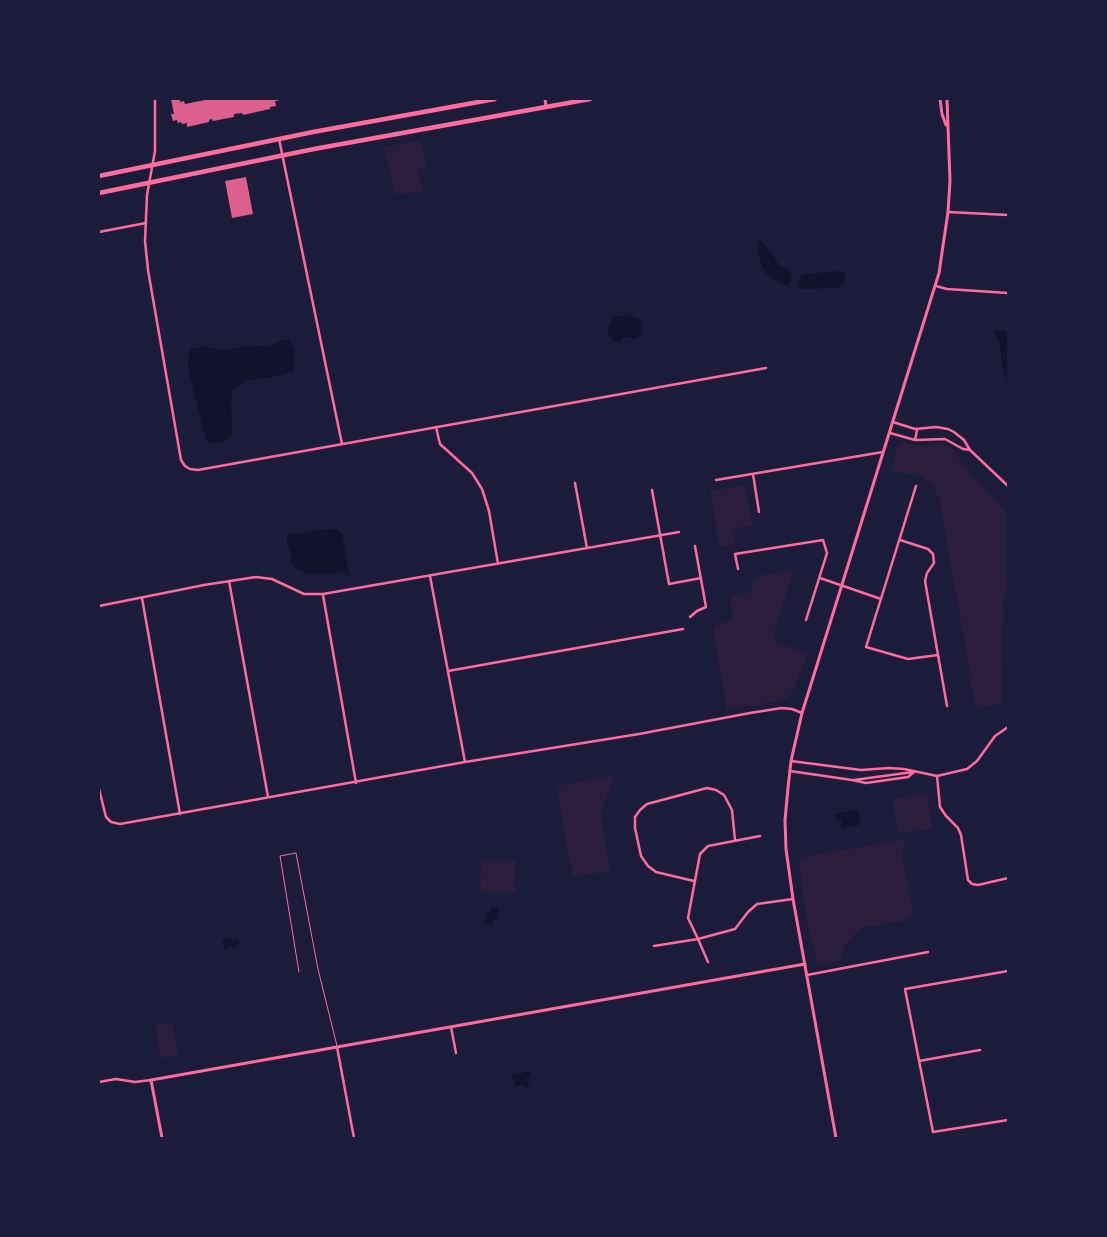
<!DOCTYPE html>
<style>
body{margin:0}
#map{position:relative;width:1107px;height:1237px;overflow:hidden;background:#1b1b3a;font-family:"Alegreya Sans",sans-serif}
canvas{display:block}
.frame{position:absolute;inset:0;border:100px solid #1b1b3a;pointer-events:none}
</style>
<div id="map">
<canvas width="1107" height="1237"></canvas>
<div class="frame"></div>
</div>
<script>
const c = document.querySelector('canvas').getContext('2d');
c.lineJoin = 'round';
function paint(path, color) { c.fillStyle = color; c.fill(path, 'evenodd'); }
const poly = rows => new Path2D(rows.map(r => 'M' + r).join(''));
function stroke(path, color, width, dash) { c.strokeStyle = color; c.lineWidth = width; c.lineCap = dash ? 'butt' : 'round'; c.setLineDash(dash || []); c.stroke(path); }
paint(poly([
 [421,140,426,166,417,169,423,191,395,195,384,147],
 [902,442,922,446,939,444,946,445,953,449,970,474,1008,514,1008,587,1005,591,1003,606,1001,704,976,709,939,498,931,483,923,477,890,470,899,443],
 [745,485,752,525,733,529,736,544,720,547,710,491],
 [793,571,774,633,774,639,779,644,808,653,794,689,789,697,783,700,727,710,714,634,714,627,728,621,733,616,730,599,734,596,747,593,751,590,755,579,760,575],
 [614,775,601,816,610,871,573,877,556,786],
 [927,793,933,828,899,834,892,799],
 [904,839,903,861,910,892,912,909,910,917,903,921,861,928,847,942,840,961,817,965,804,904,799,858],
 [481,860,516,861,515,893,480,892],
 [172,1022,178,1055,161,1058,155,1025]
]), '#2a1e3b');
paint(poly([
 [760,240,763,242,771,252,779,265,790,271,792,279,788,285,779,283,766,274,758,255,758,243],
 [840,271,845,272,845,277,843,284,837,288,802,289,799,288,797,284,801,276,805,274],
 [628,315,640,319,643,325,641,335,635,339,625,336,620,342,614,342,608,334,608,330,612,319,617,316],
 [994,329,1008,332,1008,386,1001,360,1000,342,996,337],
 [284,340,289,340,294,349,294,371,278,376,247,381,233,389,231,399,232,435,229,438,220,442,210,443,206,440,189,372,188,360,190,350,194,348,204,347,224,350,251,346,270,346],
 [326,529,336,529,342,534,349,575,346,575,342,572,313,574,298,570,291,564,291,554,287,543,287,536,291,533,302,534],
 [857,810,861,825,849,826,843,829,841,826,842,821,837,821,835,814],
 [492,907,499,909,497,920,493,919,492,925,484,923,487,912,490,913],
 [228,938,233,940,237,938,240,943,233,949,231,946,226,950,222,944,224,940],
 [524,1072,530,1072,531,1077,522,1079,531,1080,528,1083,529,1087,527,1089,522,1085,516,1086,515,1080,512,1080,511,1075]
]), '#12122b');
paint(poly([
 [171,99,180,99,180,102,184,101,185,104,210,99,277,99,278,101,275,101,276,106,270,107,270,109,243,115,242,113,234,114,234,117,213,121,212,119,209,120,209,122,187,127,187,123,182,124,181,122,178,123,177,120,173,121,171,114,174,114],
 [246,177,253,214,232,218,225,181]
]), '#dd5f8e');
stroke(poly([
 [299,972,280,856,296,853,318,969,337,1046]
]), '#ff6b9d', 1);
stroke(poly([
 [155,99,155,151,147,195,145,241,148,270,181,460,185,466,190,469,198,470,766,368],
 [279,139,342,444],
 [948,212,1008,215],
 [99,232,146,223],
 [936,286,947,289,1008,293],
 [893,422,915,429,936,427,948,429,954,432,964,440,970,450,1008,486],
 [436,427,440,444,472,473,482,489,489,511,498,564],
 [890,433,915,440,945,439,963,449,970,450],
 [915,440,917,430],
 [753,474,759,512],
 [716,480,883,452],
 [575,483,587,548],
 [916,486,866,647,908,659,938,655],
 [652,490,669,584,701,578],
 [900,540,928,549,933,554,934,563,927,573,925,581,947,706],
 [738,569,735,554,823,540,827,553,806,620],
 [430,576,465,762],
 [820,578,881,599],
 [229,581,268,797],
 [323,595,356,783],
 [142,598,180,814],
 [99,606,204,585,256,577,272,579,304,594,323,594,679,532],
 [690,617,697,611,706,607,695,546],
 [448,671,683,629],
 [791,761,861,770,889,768,904,769,937,776,967,769,977,761,995,736,1008,727],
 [790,771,852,780,866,783,908,777,914,772],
 [937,776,940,807,946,816,958,828,961,835,968,880,972,884,978,885,1008,878],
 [854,780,913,772],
 [99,789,106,817,111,822,120,824,465,762,639,734,750,713,782,708,792,709,802,713],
 [760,836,708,846,700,854,688,918,698,939,735,929,748,912,757,904,793,899],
 [694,881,656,872,648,866,641,856,635,828,635,817,640,810,647,804,707,788,716,790,724,795,732,810,735,840],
 [654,946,698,939,708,962],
 [1008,971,905,989,933,1132,1008,1120],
 [807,975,928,952],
 [451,1027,456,1053],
 [337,1047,354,1138],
 [919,1061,980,1050],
 [99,1082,116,1079,135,1082,151,1080]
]), '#ff6b9d', 2.5);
stroke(poly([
 [545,99,546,107],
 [940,99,942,114,946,125],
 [162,1138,151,1080,805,964],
 [836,1138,793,899,786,849,785,820,788,788,791,761,802,713,939,273,948,212,950,181,947,99]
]), '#ff6b9d', 3);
stroke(poly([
 [99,176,313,132,495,99],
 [99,193,314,149,590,99]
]), '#ff6b9d', 4.5);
</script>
